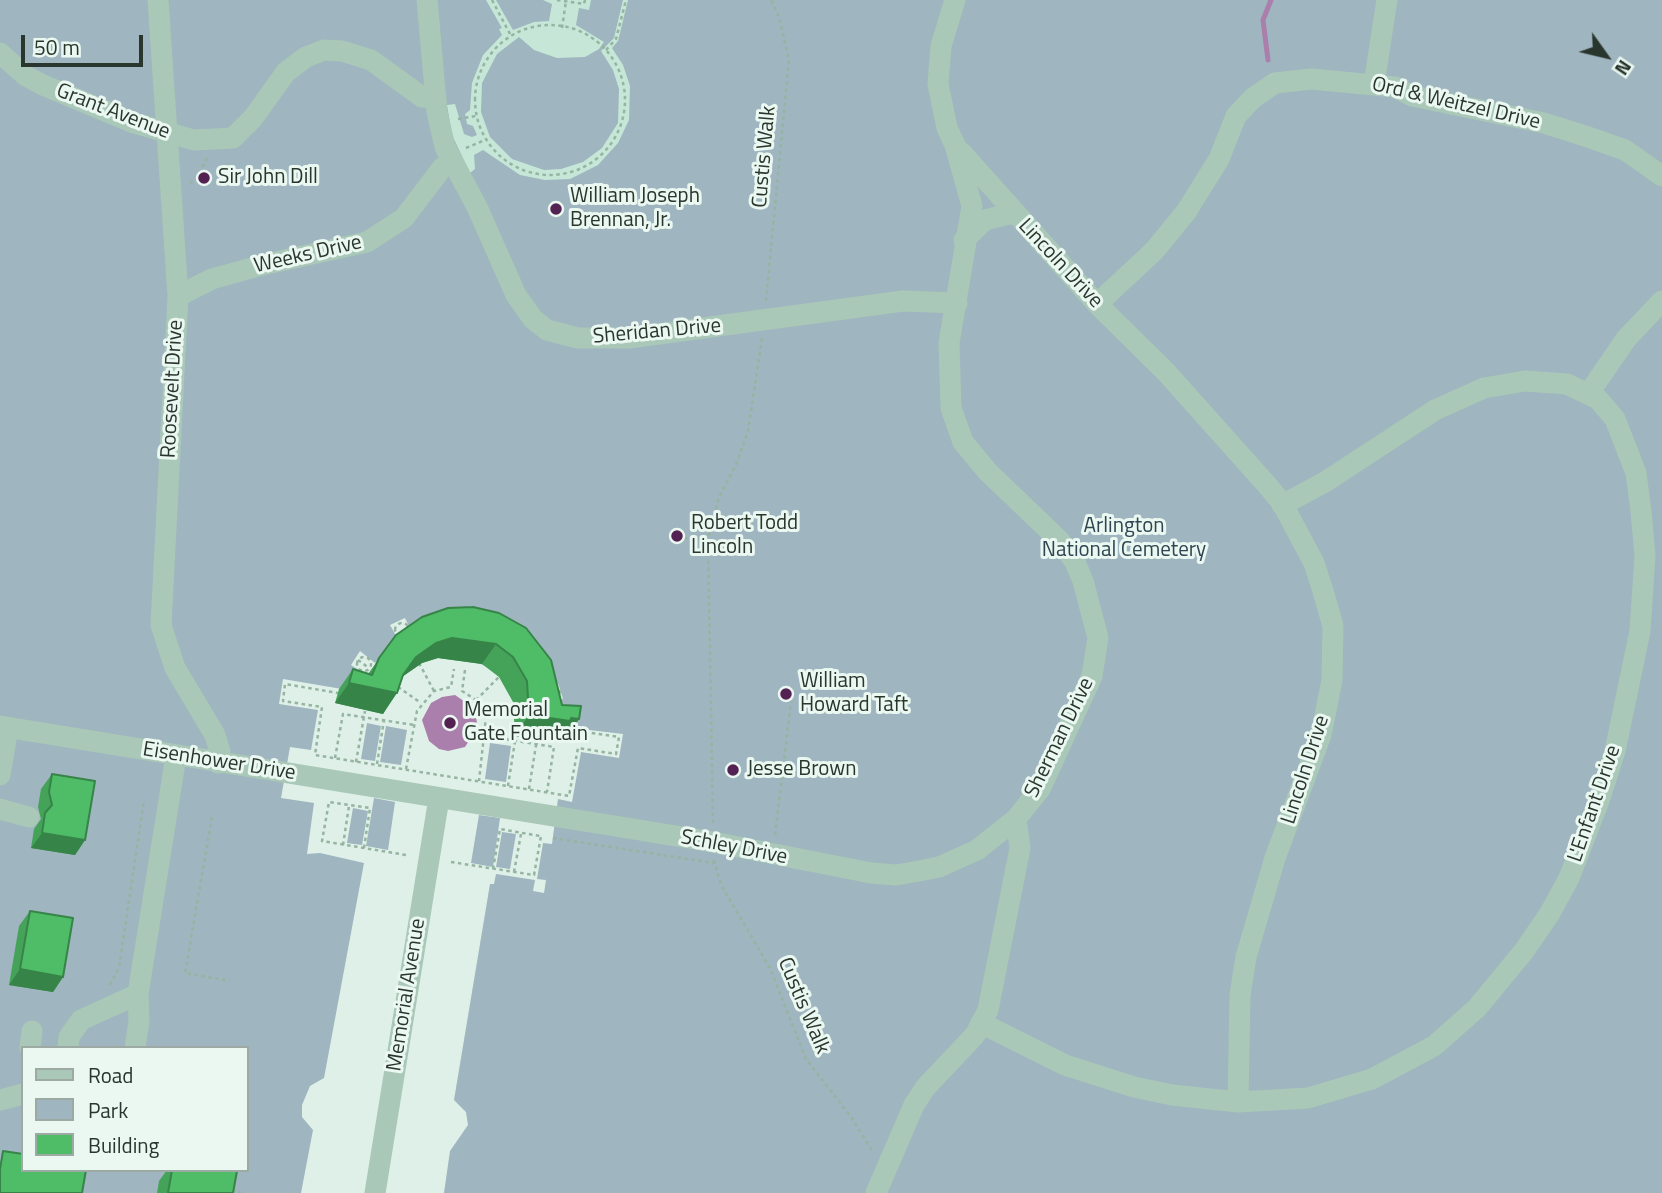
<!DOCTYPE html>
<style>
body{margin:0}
#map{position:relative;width:1662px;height:1193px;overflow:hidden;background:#def0e7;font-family:"Titillium Web",sans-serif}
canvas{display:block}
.legend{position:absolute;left:21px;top:1046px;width:228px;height:126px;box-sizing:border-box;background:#eaf8f1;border:2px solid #9daaa3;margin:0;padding:9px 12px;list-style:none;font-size:21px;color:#29362d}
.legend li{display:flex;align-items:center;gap:14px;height:35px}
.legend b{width:35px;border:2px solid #9daaa3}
.north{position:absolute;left:1571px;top:21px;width:70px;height:70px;-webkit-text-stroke:5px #eaf8f1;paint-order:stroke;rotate:124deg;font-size:19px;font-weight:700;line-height:28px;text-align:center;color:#29362d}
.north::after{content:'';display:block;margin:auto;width:24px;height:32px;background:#29362d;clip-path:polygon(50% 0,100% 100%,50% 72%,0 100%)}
.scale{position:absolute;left:21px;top:35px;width:122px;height:32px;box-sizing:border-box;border:4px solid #29362d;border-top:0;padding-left:9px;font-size:21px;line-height:24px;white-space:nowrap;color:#29362d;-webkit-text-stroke:5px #eaf8f1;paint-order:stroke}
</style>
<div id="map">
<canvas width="1662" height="1193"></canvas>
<ul class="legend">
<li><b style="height:9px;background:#aac8b7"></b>Road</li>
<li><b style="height:19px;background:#9fb5bf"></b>Park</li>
<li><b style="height:19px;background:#4fbd67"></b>Building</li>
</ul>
<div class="north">N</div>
<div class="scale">50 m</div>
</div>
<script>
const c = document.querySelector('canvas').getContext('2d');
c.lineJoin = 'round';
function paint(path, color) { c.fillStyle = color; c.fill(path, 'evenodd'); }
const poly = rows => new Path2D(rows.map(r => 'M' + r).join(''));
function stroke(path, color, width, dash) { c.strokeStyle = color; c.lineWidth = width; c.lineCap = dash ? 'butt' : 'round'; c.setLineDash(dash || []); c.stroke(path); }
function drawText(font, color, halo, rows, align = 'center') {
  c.font = font + ' "Titillium Web",sans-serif'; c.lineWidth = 6; c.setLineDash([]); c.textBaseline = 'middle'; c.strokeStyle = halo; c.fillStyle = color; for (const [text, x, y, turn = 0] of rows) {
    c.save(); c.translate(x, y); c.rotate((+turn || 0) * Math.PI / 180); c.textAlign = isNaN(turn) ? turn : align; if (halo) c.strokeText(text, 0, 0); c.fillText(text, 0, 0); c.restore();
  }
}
paint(poly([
 [0,0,1662,0,1662,1193,444,1193,450,1151,468,1125,466,1112,454,1100,490,884,494,884,496,874,535,880,533,891,544,893,546,880,537,879,543,843,552,844,558,799,572,802,581,752,619,758,623,734,547,725,545,704,563,699,558,683,541,690,413,635,405,618,390,625,399,641,375,663,360,651,351,665,367,675,342,689,283,679,279,704,318,710,311,750,290,747,281,798,314,803,307,854,320,853,364,863,324,1078,310,1086,302,1105,302,1117,313,1130,301,1193,0,1193],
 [23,1048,247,1048,247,1170,23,1170],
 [367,723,381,726,375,761,361,759],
 [386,726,407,730,401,765,380,762],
 [490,743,511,746,506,782,485,779],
 [374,798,395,802,388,850,366,846],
 [353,808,368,811,362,845,347,843],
 [479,815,500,818,493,867,471,863],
 [502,832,516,834,510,869,496,867]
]), '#9fb5bf');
paint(poly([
 [486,0,496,0,513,30,534,22,549,21,552,4,543,0,591,0,589,10,579,8,576,25,604,42,599,49,585,57,557,58,534,50,519,37,497,54,482,83,481,112,490,137,512,159,544,170,561,169,583,162,602,148,618,123,619,89,613,70,601,51,614,38,623,0,628,0,618,41,612,48,623,65,630,86,629,120,618,143,598,165,570,179,545,180,520,175,483,150,474,155,475,169,470,173,452,135,447,105,455,104,464,134,472,137,477,135,473,126,467,124,465,114,470,110,472,83,483,55,502,35,499,29,502,28]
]), '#c6e7d7');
paint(poly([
 [460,667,455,695,474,708,478,727,465,747,448,751,439,749,429,741,422,720,431,703,442,697,455,695]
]), '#ab7fab');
stroke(poly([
 [1268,60,1263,20,1271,0]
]), '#ab7fab', 5);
stroke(poly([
 [492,0,510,34],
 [557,0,584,4,585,0],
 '475 100a75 75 0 1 1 150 0a75 75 0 1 1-150 0Z',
 [562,28,566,1],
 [606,50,616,39,626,0],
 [458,119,476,116],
 [466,148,485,140],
 [190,183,197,179,207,158],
 [766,301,789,60,779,17,771,0],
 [684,538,708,539],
 '395 630a7 7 0 1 1 14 0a7 7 0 1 1-14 0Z',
 [450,644,463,644,483,652,511,674,525,700,527,730,551,734,566,729,619,737,616,754,578,748,569,796,315,755,322,707,283,701,285,684,338,693,375,705,385,682,398,666,418,653,450,644],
 '357 664a7 7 0 1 1 14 0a7 7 0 1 1-14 0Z',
 [358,660,369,668],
 [419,663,434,691],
 [465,670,462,691,476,700,486,717,479,781],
 '544 694a8 8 0 1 1 16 0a8 8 0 1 1-16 0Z',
 [398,687,421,703],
 [476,700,500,676],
 [484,713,514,705],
 [486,736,554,747,547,792],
 [335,758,343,714,414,725],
 [356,762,365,711],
 [377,764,384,720],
 [406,769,417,711,434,691,451,687,454,669],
 [508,786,515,741],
 [529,789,537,739],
 [212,817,185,973,230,981],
 [713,823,708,539,719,497,736,465,748,431,762,339],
 [775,835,791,702],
 [553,838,714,863],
 [343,845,349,806],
 [364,848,370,808,329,802,322,841,406,855],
 [714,860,721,885,770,968,806,1059,851,1117,873,1152],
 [451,862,534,875,541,836],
 [493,869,500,829,540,836],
 [514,872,521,834],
 [110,985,119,968,144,800],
 [232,1190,241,1193]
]), '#95b4a1', 2.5, [3.5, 3.5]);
stroke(poly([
 [158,0,178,296,161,625,175,668,215,735,220,752,218,763],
 [427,0,437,112,445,147,477,207,516,295,533,319,547,330,578,338,629,338,903,301,957,303],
 [0,53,26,76,43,85,134,123,194,140,233,138,253,118,286,72,306,57,324,50,342,51,371,60,422,97,436,98],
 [1374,84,1387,0],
 [961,152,1097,304,1166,372,1267,485,1282,503,1314,563,1323,591,1333,626,1332,680,1321,735,1275,858,1246,957,1240,995,1238,1102],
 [964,240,985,220,1013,213],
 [178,296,212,279,262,265,367,242,404,218,442,168,452,161],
 [1097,304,1154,251,1186,212,1219,159,1236,116,1253,98,1275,83,1311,79,1395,87,1412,96,1544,123,1588,137,1625,150,1662,176],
 [1589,393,1626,339,1662,301],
 [0,726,713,842,871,873,896,875,919,871,939,867,977,850,1016,819,1040,789,1092,676,1098,638,1083,581,1075,562,1059,540,988,472,963,442,951,408,949,343,972,206,955,145,947,128,938,84,941,46,955,0],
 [0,775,8,728],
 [0,809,29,817],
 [981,1023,1065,1065,1134,1087,1172,1095,1238,1102,1308,1098,1372,1079,1434,1046,1477,1008,1524,951,1550,913,1569,878,1599,801,1615,751,1640,631,1645,556,1641,511,1636,473,1615,419,1598,399,1567,384,1525,381,1484,388,1435,410,1325,482,1282,505],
 [30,1048,32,1031],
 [68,1048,69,1037,81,1020,138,994],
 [135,1048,139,1021,138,994,176,756],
 [0,1100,23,1094],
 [375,1193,439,798],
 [876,1193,914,1105,925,1088,975,1035,988,1010,1020,848,1016,819]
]), '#aac8b7', 21);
paint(poly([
 [473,607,562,705,579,719,565,740,559,739,556,742,515,736,513,702,499,677,482,664,438,658,422,663,403,676,383,714,335,703,339,689,353,669,368,674,396,635],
 [52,774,85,840,75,855,31,848,34,829,41,819,38,807,41,789],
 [30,911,63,977,53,992,9,985,19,926],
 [167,1170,231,1170,233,1193,157,1193,159,1181]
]), '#44a359');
paint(poly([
 [452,638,496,644,482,664,438,658,422,663,402,677,416,657,436,643],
 [349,683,397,693,383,714,335,703],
 [529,715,571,718,579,719,565,740,559,739,556,742,515,736],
 [42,833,85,840,75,855,31,848],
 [20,969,63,977,53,992,9,985]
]), '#378448');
const building = poly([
 [473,607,499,613,526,628,551,660,562,705,581,706,579,719,571,718,570,721,529,715,527,681,513,657,496,644,452,638,436,643,416,657,403,675,397,693,349,683,353,669,372,675,379,658,396,635,422,617,448,608,473,607],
 [52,774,95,781,85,840,42,833,45,813,52,805,49,792,52,774],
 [30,911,73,918,63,977,20,969,30,911],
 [3,1151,23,1154,23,1170,86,1170,82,1193,0,1193,0,1169,3,1151],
 [172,1170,231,1170,237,1171,233,1193,168,1193,172,1170]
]);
paint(building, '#4fbd67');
stroke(building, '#378448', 2);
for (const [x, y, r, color] of [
 [204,178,7,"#542252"],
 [556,209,7,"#542252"],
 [677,536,7,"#542252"],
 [786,694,7,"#542252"],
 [450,723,7,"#542252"],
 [733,770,7,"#542252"]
]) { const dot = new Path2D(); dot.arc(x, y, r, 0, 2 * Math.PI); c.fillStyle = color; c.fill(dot); stroke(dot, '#eaf8f1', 2.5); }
drawText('21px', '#29362d', '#eaf8f1', [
 ["Ord & Weitzel Drive",1456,104,13],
 ["Grant Avenue",113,112,21],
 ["Custis Walk",765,157,-85],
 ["Weeks Drive",308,255,-13],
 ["Lincoln Drive",1060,264,47],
 ["Sheridan Drive",657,332,-5],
 ["Roosevelt Drive",173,389,-87],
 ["Sherman Drive",1060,738,-64],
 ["Eisenhower Drive",219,762,9],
 ["Lincoln Drive",1306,770,-72],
 ["L'Enfant Drive",1595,804,-71],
 ["Schley Drive",734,848,11],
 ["Memorial Avenue",407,995,-81],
 ["Custis Walk",803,1006,67]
]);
drawText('21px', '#29362d', '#eaf8f1', [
 ["Sir John Dill",218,178],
 ["William Joseph",570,197],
 ["Brennan, Jr.",570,221],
 ["Robert Todd",691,524],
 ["Lincoln",691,548],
 ["William",800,682],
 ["Howard Taft",800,706],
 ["Memorial",464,711],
 ["Gate Fountain",464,735],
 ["Jesse Brown",747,770]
], 'left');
drawText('21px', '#2f4652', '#eaf8f1', [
 ["Arlington",1124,527],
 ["National Cemetery",1124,551]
]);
</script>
